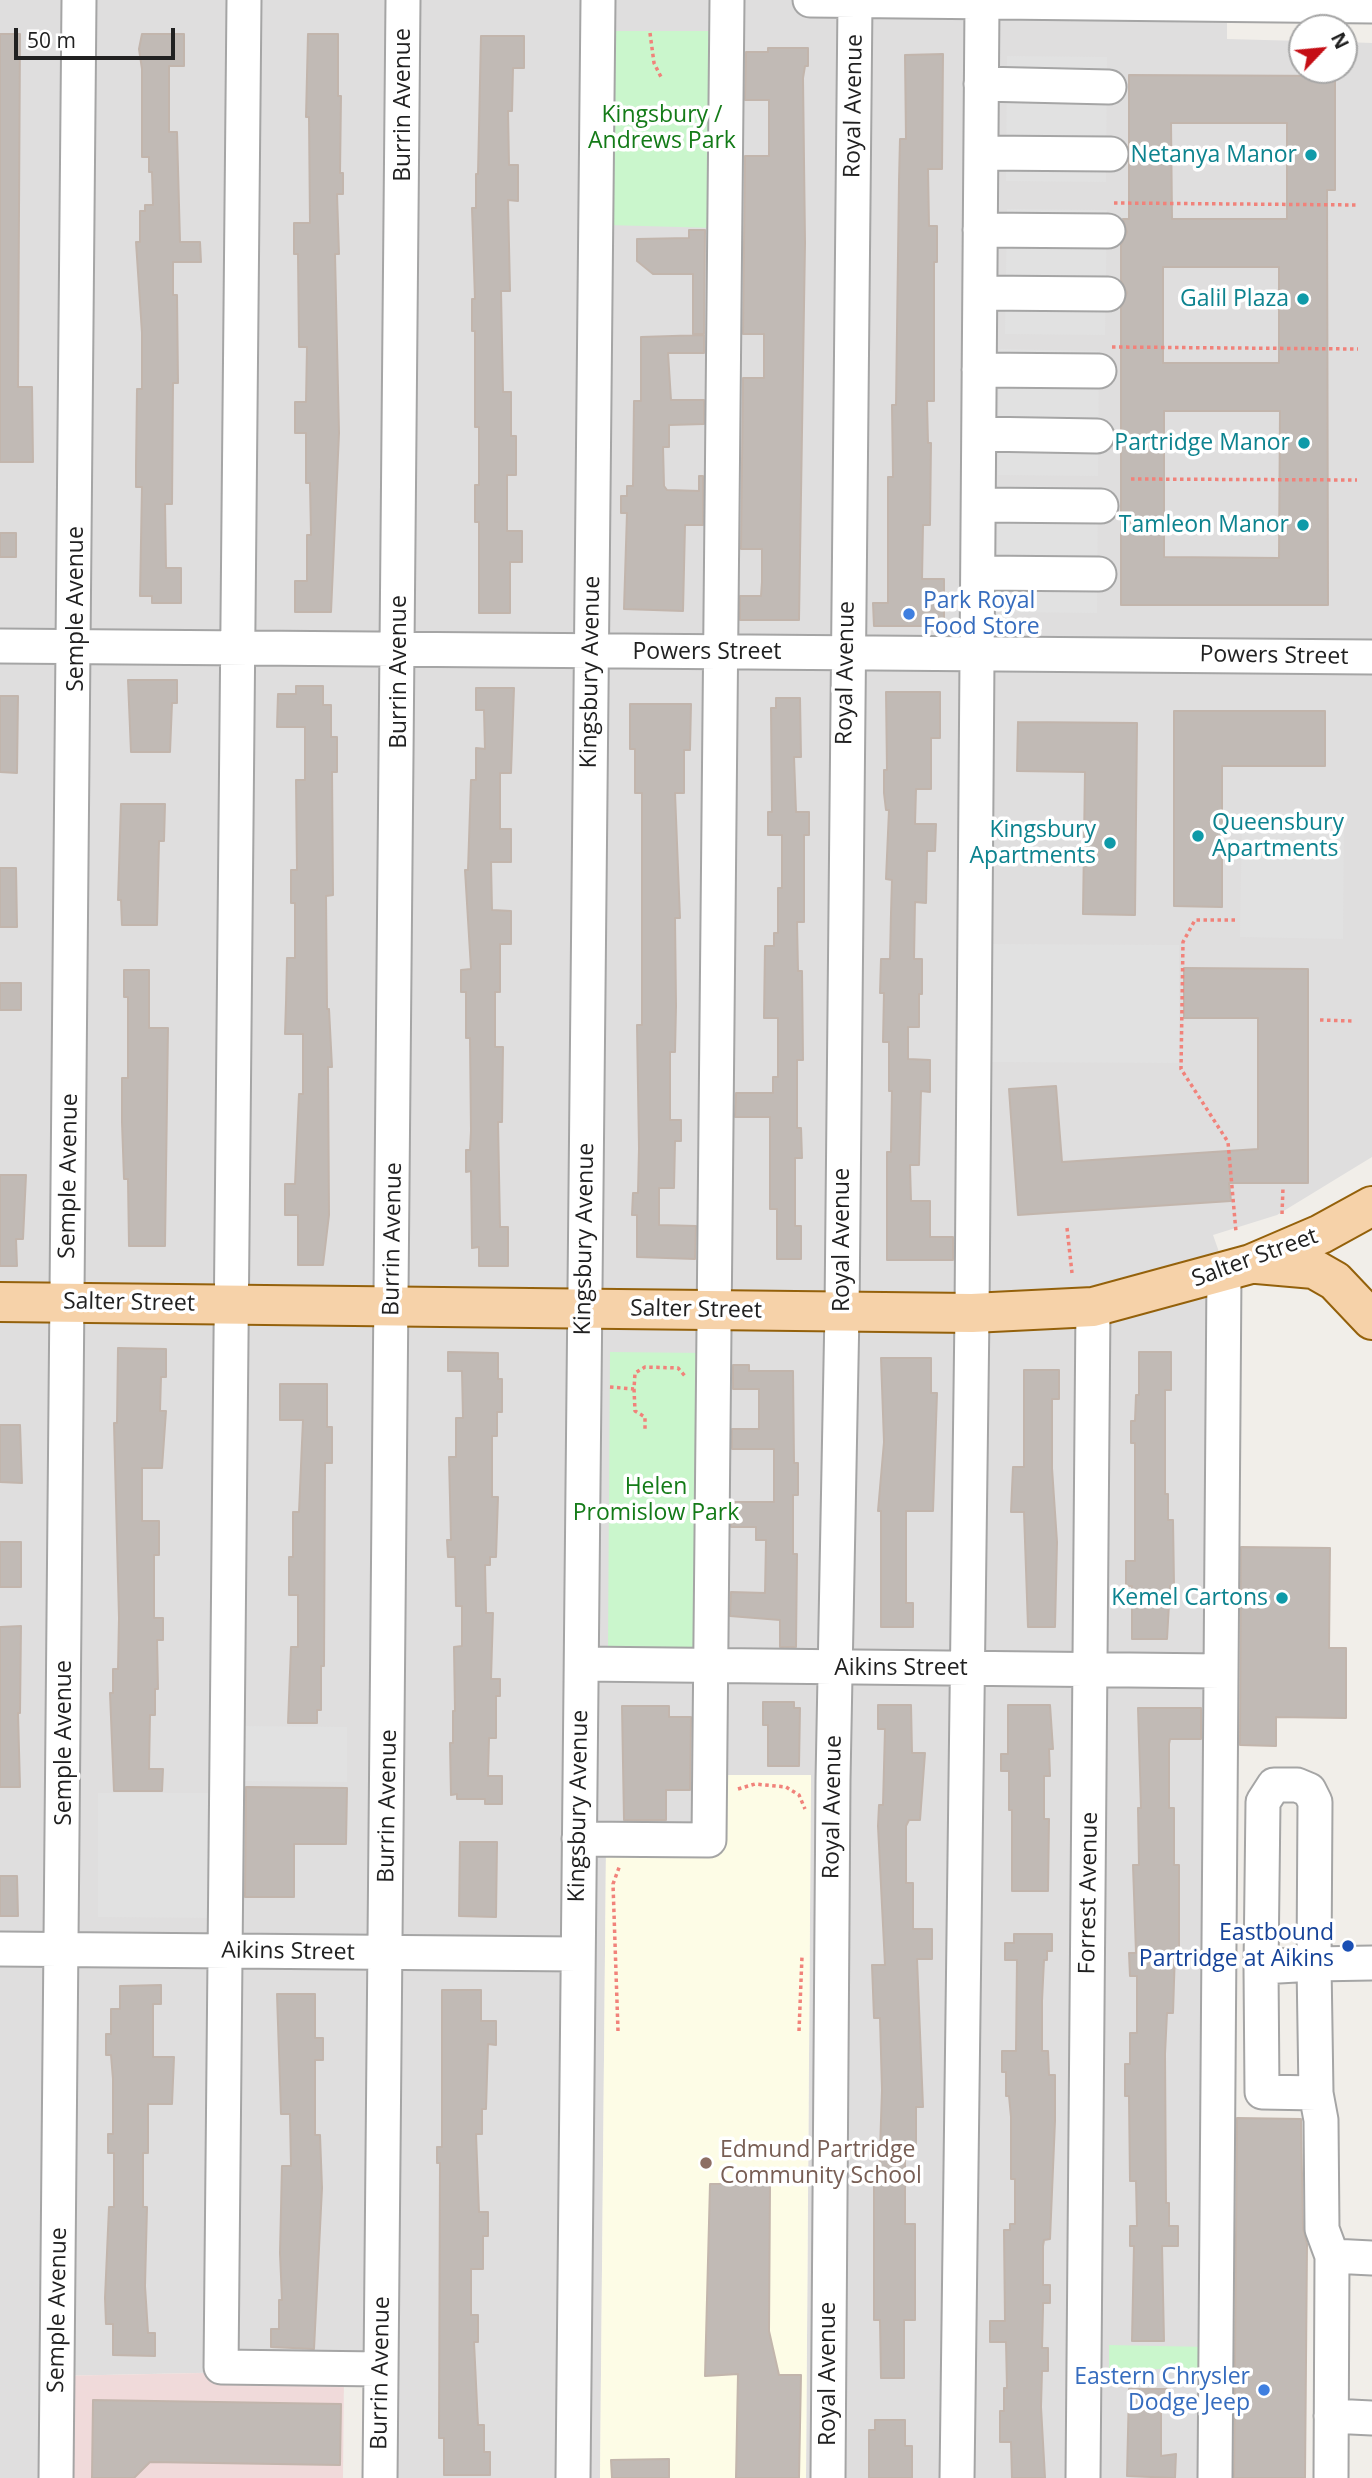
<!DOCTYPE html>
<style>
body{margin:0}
#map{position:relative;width:1372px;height:2478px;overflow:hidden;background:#f1eee9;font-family:"Open Sans",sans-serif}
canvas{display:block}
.north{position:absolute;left:1288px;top:14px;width:70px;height:70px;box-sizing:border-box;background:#fff;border:2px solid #a6a6a6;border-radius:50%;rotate:64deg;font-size:19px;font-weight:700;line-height:28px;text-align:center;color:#212121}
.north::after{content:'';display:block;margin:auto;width:24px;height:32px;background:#c50e15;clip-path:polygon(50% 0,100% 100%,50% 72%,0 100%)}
.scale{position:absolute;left:14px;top:28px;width:161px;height:32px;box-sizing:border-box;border:4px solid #212121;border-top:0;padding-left:9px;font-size:21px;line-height:24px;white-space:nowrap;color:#212121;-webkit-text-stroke:5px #fff;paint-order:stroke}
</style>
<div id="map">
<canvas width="1372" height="2478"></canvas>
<div class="north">N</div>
<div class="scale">50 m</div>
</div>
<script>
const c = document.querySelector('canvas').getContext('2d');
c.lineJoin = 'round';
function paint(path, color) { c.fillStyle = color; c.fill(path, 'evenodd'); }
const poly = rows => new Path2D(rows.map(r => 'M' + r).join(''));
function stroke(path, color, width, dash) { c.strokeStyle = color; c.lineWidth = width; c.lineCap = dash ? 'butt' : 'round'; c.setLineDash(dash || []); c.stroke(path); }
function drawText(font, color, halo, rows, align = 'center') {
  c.font = font + ' "Open Sans",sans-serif'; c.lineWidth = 7; c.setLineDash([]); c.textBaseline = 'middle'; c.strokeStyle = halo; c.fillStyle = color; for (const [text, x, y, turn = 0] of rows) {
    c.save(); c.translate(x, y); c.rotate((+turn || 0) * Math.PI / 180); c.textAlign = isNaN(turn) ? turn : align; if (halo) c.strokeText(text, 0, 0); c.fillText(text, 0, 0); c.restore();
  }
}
paint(poly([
 [0,0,1227,0,1227,39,1302,41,1302,70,1344,70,1344,42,1372,43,1372,1157,1277,1215,1213,1235,1236,1300,1221,2478,806,2478,811,1776,718,1775,717,1849,606,1849,600,2478,374,2478,378,2369,57,2376,56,2478,0,2478]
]), '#dfdede');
paint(poly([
 [344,2370,343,2478,56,2478,57,2376]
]), '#f0dada');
paint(poly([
 [718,1775,811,1775,806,2478,600,2478,606,1848,717,1849]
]), '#fdfce6');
paint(poly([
 [609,31,715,31,715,228,607,225],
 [610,1352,705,1353,700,1649,608,1648],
 [1109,2345,1208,2347,1207,2369,1109,2369]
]), '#caf6cc');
paint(poly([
 [1007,56,1107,57,1106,182,1006,181],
 [1007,209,1107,210,1105,335,1005,334],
 [999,349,1099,351,1098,476,998,475],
 [998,486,1098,487,1097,613,996,612],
 [1242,812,1344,813,1343,939,1240,937],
 [993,944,1179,945,1179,1063,992,1062],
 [236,1726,347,1727,347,1782,235,1781],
 [98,1793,215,1793,215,1918,98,1917]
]), '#e1e1e1');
const building = poly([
 [0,34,20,34,18,387,32,387,33,462,0,462,0,34],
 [142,34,184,34,184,66,169,66,169,132,177,132,180,242,200,242,201,262,173,262,173,295,177,295,178,383,173,383,172,504,165,504,166,568,181,568,181,603,152,603,152,596,140,596,142,487,136,487,136,465,137,389,142,389,142,333,136,242,140,242,140,211,145,211,145,205,153,205,152,172,149,172,149,157,142,157,142,69,139,49,142,34],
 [308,34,338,34,338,96,341,96,340,173,343,173,343,194,337,194,339,254,335,254,339,433,331,612,295,612,295,581,307,581,307,535,311,535,310,483,306,483,306,433,295,433,295,402,306,402,307,347,299,347,298,254,294,254,294,223,310,223,309,117,306,117,308,34],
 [481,36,524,36,524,68,513,68,512,111,508,111,509,165,518,165,518,201,508,200,510,291,501,291,503,392,511,392,511,436,516,436,516,475,507,475,507,531,522,531,522,562,510,562,510,613,479,613,479,522,475,522,475,485,479,485,479,427,475,427,475,331,472,331,472,299,475,299,472,208,476,208,476,174,478,174,481,36],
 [768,48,808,48,808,66,805,66,803,78,805,243,799,620,740,620,740,596,761,596,762,582,762,549,741,549,743,378,764,378,764,334,743,334,745,156,769,156,769,100,745,100,746,52,768,52,768,48],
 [943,54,942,169,928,169,929,226,937,226,937,262,934,262,934,401,927,401,928,443,931,443,930,525,923,525,922,579,944,579,944,626,874,626,873,603,888,603,888,477,893,477,892,405,896,405,899,181,900,139,906,139,905,55,943,54],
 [1129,75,1335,76,1335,190,1327,190,1328,605,1121,605,1121,308,1127,293,1121,280,1121,245,1127,232,1123,219,1129,219,1129,75],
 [1171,123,1287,123,1287,219,1172,219,1171,123],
 [1163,267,1279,267,1279,363,1163,363,1163,267],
 [1164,411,1280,411,1279,558,1164,557,1164,411],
 [689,230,705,230,704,334,693,334,693,274,653,274,637,261,637,239,689,238,689,230],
 [704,335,704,353,668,353,671,400,704,400,704,424,669,425,669,447,663,447,664,486,667,490,699,491,699,476,703,476,703,525,685,525,683,611,624,609,627,513,621,513,621,496,627,496,627,486,633,486,634,401,641,401,641,337,704,335],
 [0,533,16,533,16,557,0,557,0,533],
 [128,680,177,680,177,703,172,703,170,752,131,752,128,680],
 [296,686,323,686,323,705,331,705,331,737,337,737,337,772,332,772,333,895,326,896,327,1009,329,1009,332,1067,328,1067,329,1215,323,1265,298,1265,298,1215,285,1215,285,1184,295,1184,299,1094,303,1094,303,1034,285,1034,286,1003,287,958,295,958,295,903,291,903,291,870,297,870,296,780,305,780,305,727,277,727,278,694,296,694,296,686],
 [476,688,514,688,511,773,500,773,500,829,511,829,511,862,491,862,492,910,511,911,511,944,500,944,500,992,495,992,495,1047,503,1047,502,1122,498,1122,500,1227,508,1227,508,1266,479,1266,479,1247,472,1248,471,1171,466,1172,466,1150,470,1150,471,1131,470,1038,466,1038,466,992,461,992,461,970,471,969,465,870,468,870,471,780,476,780,476,748,485,749,484,710,476,710,476,688],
 [886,692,940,692,940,738,931,738,931,789,916,789,915,824,936,824,935,851,927,851,926,903,915,902,914,959,922,959,922,994,919,994,919,1027,908,1027,908,1059,930,1060,930,1092,921,1091,919,1165,910,1165,911,1201,930,1201,930,1237,953,1237,953,1260,887,1260,887,1152,891,1152,892,1091,889,1091,889,1042,883,1042,884,993,880,993,881,959,890,959,891,913,892,880,886,879,889,810,886,810,884,793,884,770,887,770,886,692],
 [0,696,18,696,17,773,0,772,0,696],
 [776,698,800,698,801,757,794,757,796,812,809,812,809,835,804,835,804,922,797,922,798,971,802,971,803,1060,797,1060,797,1128,801,1128,802,1158,795,1158,795,1226,801,1226,801,1259,777,1259,777,1209,770,1209,770,1117,735,1117,736,1093,773,1093,773,1077,778,1077,778,1018,764,1018,765,946,774,946,774,933,778,933,778,888,782,888,782,835,768,835,768,812,772,812,771,708,776,708,776,698],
 [630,704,691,704,690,750,684,750,684,793,675,793,680,918,675,918,676,1006,675,1052,670,1052,670,1120,681,1120,681,1141,675,1141,674,1188,659,1188,659,1225,696,1226,695,1259,637,1257,637,1215,632,1215,633,1193,638,1193,639,1148,637,1025,642,1025,642,793,635,793,635,749,630,749,630,704],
 [1174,711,1325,711,1325,766,1222,766,1222,907,1174,906,1174,711],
 [1018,722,1137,723,1135,915,1083,914,1085,772,1017,771,1018,722],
 [121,804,165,804,164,841,159,841,157,925,122,925,121,900,118,900,121,804],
 [0,868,16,868,17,927,0,927,0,868],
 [1184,968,1308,969,1308,1183,1229,1183,1231,1201,1018,1215,1009,1089,1056,1086,1062,1162,1258,1149,1258,1018,1184,1018,1184,968],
 [124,970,149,970,149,1028,168,1028,165,1246,129,1246,128,1179,124,1179,122,1122,122,1078,128,1078,128,997,124,997,124,970],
 [0,983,21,983,21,1010,0,1010,0,983],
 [0,1175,26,1175,23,1239,16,1239,17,1266,0,1266,0,1175],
 [118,1348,166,1349,166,1377,161,1377,160,1411,166,1411,162,1468,142,1468,142,1521,159,1521,159,1555,154,1555,154,1618,163,1618,163,1640,157,1640,158,1689,155,1689,155,1715,150,1715,149,1769,163,1769,162,1791,114,1791,110,1693,113,1693,113,1669,118,1669,119,1618,114,1423,117,1423,118,1348],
 [448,1352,498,1353,498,1379,502,1379,502,1412,497,1412,497,1436,492,1436,492,1497,498,1497,496,1557,490,1557,490,1565,485,1565,486,1613,493,1613,491,1679,500,1679,500,1696,496,1696,496,1738,489,1738,488,1776,502,1776,502,1804,485,1804,485,1799,457,1799,457,1794,451,1795,450,1743,453,1743,453,1711,455,1711,454,1647,462,1646,462,1606,456,1606,455,1557,448,1557,447,1540,451,1540,449,1457,456,1457,456,1418,463,1418,462,1371,448,1371,448,1352],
 [1139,1352,1171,1352,1171,1390,1165,1390,1165,1494,1168,1494,1168,1520,1173,1520,1174,1586,1170,1586,1167,1639,1132,1639,1132,1586,1126,1586,1126,1561,1135,1561,1135,1443,1131,1443,1131,1421,1135,1421,1136,1395,1139,1395,1139,1352],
 [881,1358,931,1358,931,1393,937,1393,933,1511,906,1511,906,1603,913,1603,913,1627,881,1627,881,1511,878,1511,884,1442,881,1358],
 [733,1365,749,1365,749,1371,793,1371,794,1463,798,1463,798,1495,793,1495,793,1554,797,1554,796,1647,780,1647,780,1620,730,1616,731,1592,765,1593,766,1540,756,1540,756,1527,731,1527,732,1502,774,1502,774,1449,732,1449,732,1429,759,1429,759,1389,733,1389,733,1365],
 [1024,1370,1059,1370,1059,1399,1052,1399,1052,1468,1057,1542,1055,1627,1028,1627,1024,1512,1011,1512,1013,1467,1024,1467,1024,1370],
 [280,1384,327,1384,327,1427,332,1427,332,1463,325,1463,324,1666,321,1666,321,1710,317,1710,317,1723,288,1723,291,1647,298,1647,298,1595,289,1595,289,1557,293,1557,293,1512,299,1512,303,1420,280,1420,280,1384],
 [0,1425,20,1425,22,1483,0,1482,0,1425],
 [0,1542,21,1542,21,1587,0,1587,0,1542],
 [1241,1547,1330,1548,1329,1648,1346,1648,1346,1718,1276,1717,1276,1746,1240,1745,1241,1547],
 [21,1626,20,1713,18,1713,20,1787,0,1787,0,1627,21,1626],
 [763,1702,794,1702,794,1708,800,1708,799,1766,768,1766,768,1725,763,1725,763,1702],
 [878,1705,911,1705,912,1753,925,1753,920,1820,909,1820,906,1826,906,1883,913,1883,913,1929,932,1929,932,1959,917,1959,923,2107,916,2107,916,2156,905,2156,905,2224,915,2224,915,2320,904,2320,904,2378,881,2378,880,2320,874,2320,874,2180,879,2180,882,2090,880,2018,874,2018,872,1965,885,1965,878,1826,879,1805,883,1805,885,1729,878,1729,878,1705],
 [1008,1705,1050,1705,1053,1749,1049,1749,1050,1776,1044,1776,1044,1819,1049,1819,1048,1891,1012,1891,1012,1810,1009,1810,1009,1771,1001,1771,1001,1754,1008,1754,1008,1705],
 [622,1706,669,1706,669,1717,691,1717,690,1790,666,1790,666,1820,624,1820,622,1706],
 [1138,1708,1201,1708,1201,1739,1170,1739,1169,1744,1169,1808,1174,1808,1174,1865,1179,1865,1179,1951,1175,1951,1173,2013,1167,2013,1165,2054,1166,2203,1169,2203,1169,2226,1178,2226,1178,2246,1162,2246,1164,2341,1132,2341,1134,2246,1130,2246,1130,2226,1137,2226,1136,2181,1130,2181,1129,2096,1125,2096,1125,2064,1130,2064,1130,2033,1137,2033,1137,1976,1130,1976,1129,1953,1136,1953,1133,1865,1139,1865,1138,1808,1141,1808,1138,1708],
 [246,1787,347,1788,346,1844,294,1844,294,1897,245,1897,246,1787],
 [460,1842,497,1842,496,1917,459,1916,460,1842],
 [0,1876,17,1876,18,1916,0,1916,0,1876],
 [1014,1934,1052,1934,1052,1951,1047,1951,1047,1960,1044,1960,1042,2001,1042,2051,1048,2051,1049,2075,1055,2075,1055,2121,1050,2239,1044,2240,1043,2246,1043,2285,1050,2285,1050,2303,1043,2303,1043,2310,1042,2348,1048,2348,1048,2371,1042,2371,1041,2407,1045,2478,1012,2478,1011,2442,1000,2442,1000,2411,1004,2411,1004,2388,1007,2388,1006,2342,990,2342,990,2321,1005,2321,1004,2230,1010,2230,1010,2224,1015,2224,1015,2179,1011,2179,1011,2117,1009,2096,1006,2096,1006,2072,1002,2072,1002,2051,1016,2051,1017,1960,1005,1960,1005,1943,1014,1943,1014,1934],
 [161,1985,161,2004,153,2004,153,2057,174,2057,172,2104,148,2104,148,2153,143,2153,143,2207,147,2207,145,2286,148,2333,155,2333,155,2356,113,2355,113,2324,106,2324,105,2298,109,2207,114,2207,114,2153,108,2153,108,2134,113,2134,113,2079,111,2055,106,2055,106,2034,111,2034,111,2009,120,2009,120,1986,161,1985],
 [442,1990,481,1990,481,2021,496,2021,496,2045,488,2044,486,2109,482,2109,482,2134,476,2134,479,2212,488,2212,488,2236,483,2236,483,2269,471,2269,471,2315,478,2315,478,2342,474,2342,478,2425,484,2425,484,2452,490,2452,490,2475,444,2475,444,2438,439,2438,440,2163,437,2163,437,2147,442,2147,442,1990],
 [277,1994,315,1994,315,2038,323,2038,323,2060,315,2060,315,2135,320,2135,322,2188,314,2349,271,2347,271,2329,279,2329,279,2300,282,2300,280,2253,282,2166,291,2166,290,2114,281,2114,277,1994],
 [1237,2118,1301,2119,1303,2229,1307,2244,1305,2478,1234,2478,1237,2118],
 [710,2184,770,2184,769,2331,779,2375,801,2375,799,2478,736,2478,738,2374,705,2376,710,2184],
 [1129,2389,1170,2389,1169,2410,1161,2410,1161,2456,1176,2454,1175,2478,1127,2476,1129,2389],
 [93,2400,341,2404,340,2465,150,2462,134,2478,92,2478,93,2400],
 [875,2420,905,2420,905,2446,912,2446,912,2478,869,2478,869,2430,875,2430,875,2420],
 [669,2459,669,2478,612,2478,611,2460,669,2459]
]);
paint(building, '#c1bab5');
stroke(building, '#c2b5ac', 2);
const minor = poly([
 [244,0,221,2367,381,2369],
 [810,0,1372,6],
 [981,84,1109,87],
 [981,153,1111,154],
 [980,230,1108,231],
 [980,293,1108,294],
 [979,370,1099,371],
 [979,434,1097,436],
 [979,505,1101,506],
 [978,573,1099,574],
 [0,646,1372,657],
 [582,1664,1220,1671],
 [579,1839,709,1840,727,0],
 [0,1949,577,1954],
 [1261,1967,1262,2092,1316,2093,1314,1964,1315,1802,1309,1790,1297,1785,1274,1785,1263,1802,1261,1967,1314,1964,1372,1963],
 [1316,2093,1321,2120,1322,2229,1332,2256,1331,2478],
 [1332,2256,1372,2258],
 [1331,2416,1372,2418],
 [56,2478,79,0],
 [380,2478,403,0],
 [573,2478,598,0],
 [828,2478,833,1780,842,1311,855,1],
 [957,2478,972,1313,982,3],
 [1083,2478,1093,1307],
 [1215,2478,1224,1273]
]);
const major = poly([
 [1257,1264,1314,1269,1335,1281,1372,1320],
 [0,1302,972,1313,1093,1307,1251,1264,1321,1234,1372,1206]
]);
stroke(minor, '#a5a5a5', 37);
stroke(major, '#94610b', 42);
stroke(poly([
 [650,33,654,63,661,77],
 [1114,203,1359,205],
 [1112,347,1358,349],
 [1131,479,1357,480],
 [1235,920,1195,920,1183,942,1181,1069,1228,1142,1236,1232],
 [1320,1020,1352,1021],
 [1282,1214,1283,1188],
 [1067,1228,1072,1273],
 [610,1387,634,1389,635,1373,645,1367,678,1368,685,1376],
 [634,1389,635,1411,645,1417,645,1431],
 [738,1789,755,1784,786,1787,799,1795,805,1809],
 [618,2031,613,1884,620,1865],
 [799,2031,802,1956]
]), '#f1827a', 3.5, [3.5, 3.5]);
stroke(minor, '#fff', 33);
stroke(major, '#f6d2a9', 38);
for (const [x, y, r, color] of [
 [1311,155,7,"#0f9aa8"],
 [1303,299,7,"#0f9aa8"],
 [1304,443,7,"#0f9aa8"],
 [1303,525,7,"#0f9aa8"],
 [909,614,7,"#3f7fe0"],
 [1198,836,7,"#0f9aa8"],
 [1110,843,7,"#0f9aa8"],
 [1282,1598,7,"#0f9aa8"],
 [1348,1946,7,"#1a4fb4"],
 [706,2163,7,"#8d6e63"],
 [1264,2390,7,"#3f7fe0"]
]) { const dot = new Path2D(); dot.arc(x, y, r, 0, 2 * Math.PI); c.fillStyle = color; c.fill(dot); stroke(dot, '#fff', 2.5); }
drawText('23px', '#212121', '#fff', [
 ["Burrin Avenue",403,105,-90],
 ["Royal Avenue",854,106,-89],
 ["Semple Avenue",76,609,-90],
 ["Powers Street",707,652],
 ["Powers Street",1274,656,1],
 ["Burrin Avenue",399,672,-90],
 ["Kingsbury Avenue",591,672,-89],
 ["Royal Avenue",846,673,-89],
 ["Semple Avenue",69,1176,-89],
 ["Burrin Avenue",393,1239,-89],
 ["Kingsbury Avenue",585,1239,-89],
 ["Royal Avenue",842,1240,-90],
 ["Salter Street",1255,1258,-20],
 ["Salter Street",129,1303,1],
 ["Salter Street",696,1310,1],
 ["Aikins Street",901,1668],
 ["Semple Avenue",64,1743,-90],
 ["Burrin Avenue",388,1806,-89],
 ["Kingsbury Avenue",579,1806,-89],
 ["Royal Avenue",833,1807,-89],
 ["Forrest Avenue",1089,1893,-89],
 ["Aikins Street",288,1952,1],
 ["Semple Avenue",58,2310,-89],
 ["Burrin Avenue",381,2373,-89],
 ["Royal Avenue",828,2374,-90]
]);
drawText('23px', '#147b18', '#fff', [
 ["Kingsbury /",662,115],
 ["Andrews Park",662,141],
 ["Helen",656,1487],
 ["Promislow Park",656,1513]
]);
drawText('23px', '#0d838f', '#fff', [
 ["Netanya Manor",1297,155],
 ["Galil Plaza",1289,299],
 ["Partridge Manor",1290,443],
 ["Tamleon Manor",1289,525],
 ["Queensbury",1212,823,"left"],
 ["Apartments",1212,849,"left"],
 ["Kingsbury",1096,830],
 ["Apartments",1096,856],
 ["Kemel Cartons",1268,1598]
], 'right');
drawText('23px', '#366cbe', '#fff', [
 ["Park Royal",923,601],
 ["Food Store",923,627],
 ["Eastern Chrysler",1250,2377,"right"],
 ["Dodge Jeep",1250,2403,"right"]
], 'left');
drawText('23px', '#164399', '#fff', [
 ["Eastbound",1334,1933],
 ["Partridge at Aikins",1334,1959]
], 'right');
drawText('23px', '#785e54', '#fff', [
 ["Edmund Partridge",720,2150],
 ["Community School",720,2176]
], 'left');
</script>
